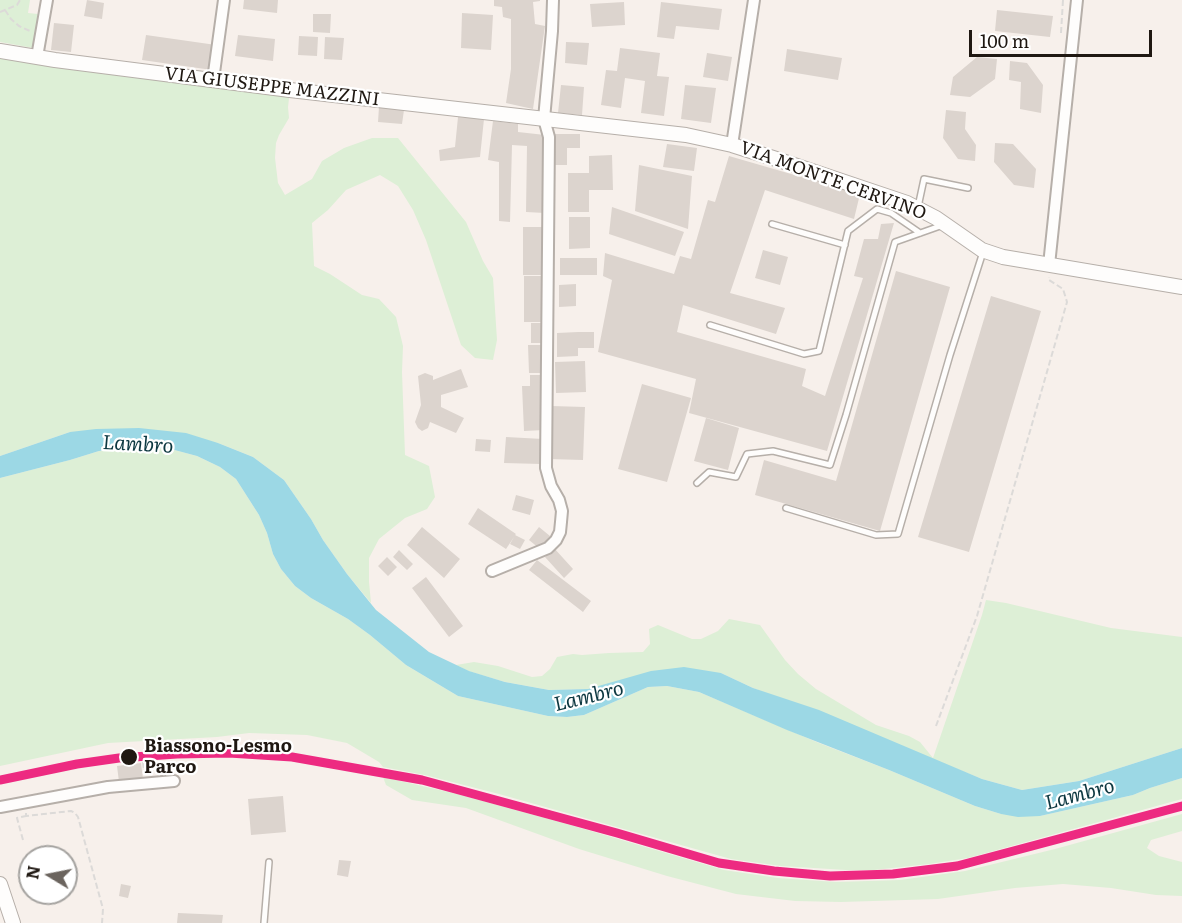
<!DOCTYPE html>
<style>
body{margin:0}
#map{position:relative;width:1182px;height:923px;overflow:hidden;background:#f7f0eb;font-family:Literata,serif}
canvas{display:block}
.north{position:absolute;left:18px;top:845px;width:60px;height:60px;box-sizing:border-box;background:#fff;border:2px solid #a5a3a0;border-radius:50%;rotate:280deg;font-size:16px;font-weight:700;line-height:24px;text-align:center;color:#1f1812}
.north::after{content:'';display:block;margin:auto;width:21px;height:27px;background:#6b645e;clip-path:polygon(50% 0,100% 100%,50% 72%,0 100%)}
.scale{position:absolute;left:969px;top:30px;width:183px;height:27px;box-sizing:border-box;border:3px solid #1f1812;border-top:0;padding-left:8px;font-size:18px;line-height:21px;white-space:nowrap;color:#1f1812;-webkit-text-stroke:4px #fff;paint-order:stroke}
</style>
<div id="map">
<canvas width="1182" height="923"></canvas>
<div class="north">N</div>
<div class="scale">100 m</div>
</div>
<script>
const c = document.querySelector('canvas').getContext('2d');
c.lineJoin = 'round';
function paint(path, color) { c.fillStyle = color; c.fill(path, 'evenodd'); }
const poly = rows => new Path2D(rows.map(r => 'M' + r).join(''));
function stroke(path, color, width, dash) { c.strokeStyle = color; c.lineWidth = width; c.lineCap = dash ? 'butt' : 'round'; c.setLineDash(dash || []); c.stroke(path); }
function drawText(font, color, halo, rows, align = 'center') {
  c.font = font + ' Literata,serif'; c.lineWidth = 4.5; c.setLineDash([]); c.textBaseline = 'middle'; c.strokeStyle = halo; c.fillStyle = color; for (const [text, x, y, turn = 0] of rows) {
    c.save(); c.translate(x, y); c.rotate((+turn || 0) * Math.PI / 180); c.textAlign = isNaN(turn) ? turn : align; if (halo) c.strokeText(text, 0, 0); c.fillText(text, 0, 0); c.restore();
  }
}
paint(poly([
 [0,0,30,0,28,13,38,14,33,48,0,42],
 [0,51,290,90,288,107,289,118,279,135,276,143,275,158,278,183,285,195,312,179,322,161,344,148,372,138,398,138,466,222,483,261,493,278,497,340,493,360,475,358,461,345,426,240,413,210,398,186,380,175,346,190,328,210,312,223,314,266,330,274,362,295,379,299,396,317,403,346,402,372,405,455,429,466,435,497,427,509,405,518,379,539,369,558,369,582,371,603,347,574,323,540,311,519,284,480,253,457,218,443,70,432,0,456],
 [130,447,167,448,197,456,220,467,236,479,259,515,267,533,273,554,281,569,295,586,311,598,348,619,370,635,406,665,458,696,548,716,567,717,584,715,648,687,667,686,699,692,819,743,889,770,975,806,1001,814,1040,816,1133,795,1150,788,1182,778,1182,799,968,858,929,864,874,870,846,870,781,866,731,859,499,794,425,775,383,767,379,762,347,743,307,735,249,733,217,737,108,743,0,766,0,478,70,460,99,451],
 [986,600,1006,603,1111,628,1182,637,1182,748,1079,781,1022,790,982,779,753,688,721,673,616,682,588,689,549,690,505,682,468,671,456,665,474,662,498,666,532,677,542,676,550,669,557,657,573,654,582,655,609,653,643,652,650,644,649,629,658,625,692,639,701,639,718,631,729,619,760,625,785,660,798,674,816,689,876,725,909,736,920,742,933,758,982,615],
 [383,777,457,794,567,824,724,870,778,878,836,882,900,880,965,871,1055,849,1182,814,1182,831,1151,840,1147,848,1159,856,1182,862,1182,896,1156,895,1111,888,1063,884,1015,888,938,899,841,902,795,901,736,894,667,876,579,849,466,808,412,800,386,785]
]), '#ddefd6');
paint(poly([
 [139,428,186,433,218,443,253,457,284,480,311,519,323,540,347,574,376,610,429,652,469,671,505,682,549,690,588,689,651,671,684,667,721,673,753,688,819,710,982,779,1022,790,1079,781,1182,748,1182,778,1150,788,1133,795,1040,816,1018,817,1001,814,975,806,889,770,787,730,699,692,667,686,648,687,584,715,567,717,548,716,458,696,406,665,370,635,348,619,311,598,295,586,281,569,273,554,267,533,259,515,236,479,220,467,197,456,167,448,130,447,99,451,70,460,0,478,0,456,70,432,96,429]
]), '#9cd8e5');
paint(poly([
 [87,0,104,3,102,19,84,16],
 [244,0,278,0,277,13,243,9],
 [494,0,540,0,540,1,533,2,535,24,545,26,533,109,506,103,511,69,511,19,503,17,502,7,494,6],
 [624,2,625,25,592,27,590,4],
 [661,2,722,9,719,30,676,26,674,39,657,37],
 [997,10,1053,16,1050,37,995,31],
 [462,13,493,15,491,50,461,48],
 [313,14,331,14,330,33,313,32],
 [54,23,74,25,71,52,51,50],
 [146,35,216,45,212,70,142,60],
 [238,35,275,39,273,61,235,56],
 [299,36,318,37,317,56,298,55],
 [325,37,344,38,342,60,324,59],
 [566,42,589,43,587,65,565,63],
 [620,48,660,53,657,76,669,77,664,116,641,113,645,81,625,78,621,108,601,105,606,70,617,71],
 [787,49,842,58,838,80,784,71],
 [707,53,732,57,728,81,703,77],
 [977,57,997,59,995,79,970,97,950,95,953,77],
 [1010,61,1027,63,1043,85,1041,113,1020,109,1021,82,1009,80],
 [561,85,584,87,582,115,558,113],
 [685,85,716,88,711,123,681,119],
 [379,107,404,110,402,124,378,122],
 [946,110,966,112,965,129,976,145,975,161,958,159,943,138],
 [458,117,484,119,480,157,440,161,439,150,455,147],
 [493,121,518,124,518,132,545,135,545,213,526,212,527,146,512,145,510,222,499,221,499,162,488,160],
 [554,134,580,134,580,148,567,148,567,165,554,165],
 [995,143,1013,144,1036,169,1034,188,1014,185,994,162],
 [667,144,697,148,694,171,663,167],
 [612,155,613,190,589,190,589,212,568,212,568,173,589,173,589,156],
 [729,156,860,194,854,219,765,190,730,293,785,308,776,334,683,305,677,332,806,369,802,386,825,396,863,278,854,276,864,239,878,239,881,224,894,223,827,451,689,413,696,379,598,352,612,280,603,276,605,253,674,274,680,256,691,259,708,200,715,202],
 [639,165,692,176,688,229,635,211],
 [612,207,684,232,675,256,609,234],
 [569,217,590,217,590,248,569,249],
 [523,227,545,227,545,275,523,275],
 [763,250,788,257,780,285,755,278],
 [560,258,597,258,597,275,560,275],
 [896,271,950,287,880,531,755,495,764,460,836,481],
 [524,276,543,276,543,322,524,322],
 [576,284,576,306,559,307,559,285],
 [991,296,1041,311,969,552,918,537],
 [531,323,542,323,542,343,531,343],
 [578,332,594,332,594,348,578,348,578,356,557,357,557,333],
 [528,345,542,345,543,373,529,373],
 [585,361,586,392,556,393,555,362],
 [461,369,468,387,441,395,441,407,464,418,456,433,430,422,428,428,422,431,418,428,415,422,421,405,418,376,425,373,433,376,433,380],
 [530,375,542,375,544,430,524,431,522,386,530,386],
 [642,384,691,398,667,482,618,469],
 [551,406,585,407,583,460,549,459],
 [706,418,739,428,728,470,694,461],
 [506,437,543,439,541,464,504,463],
 [476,439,491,440,490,452,475,451],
 [516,495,534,500,530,515,512,510],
 [478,508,516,534,515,535,525,540,520,549,510,544,514,537,506,549,468,524],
 [422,527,460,559,444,578,407,545],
 [539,527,550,536,540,549,529,540],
 [554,548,573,569,564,578,545,557],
 [399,550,413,564,407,570,393,557],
 [387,557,397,567,388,576,378,566],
 [537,560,591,601,583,612,529,570],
 [426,577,463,626,449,637,412,588],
 [141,763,143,779,119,782,117,766],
 [283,796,286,832,251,835,248,799],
 [339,860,351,861,348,877,337,875],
 [121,884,131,886,128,898,119,896],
 [178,913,223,915,222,923,177,923]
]), '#dcd4ce');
const service = poly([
 [918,207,924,179,968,188],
 [772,224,845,245],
 [710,325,804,354,819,351,848,231,877,209,891,213,920,233],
 [697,483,709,472,736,477,747,454,773,451,830,465,846,415,895,242,943,225],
 [786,508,876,535,898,534,950,355,983,252],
 [264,923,269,862]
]);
const minor = poly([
 [37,57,47,0],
 [213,80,224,0],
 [732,145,754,0],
 [1049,265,1077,0],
 [492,571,548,548,556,540,560,532,561,522,562,511,559,500,551,486,546,468,549,137,544,119,552,31,553,0],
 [0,807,108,787,174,781]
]);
const tertiary = poly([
 [0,51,55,60,290,90,686,135,732,145,773,158,907,203,936,218,982,250,1003,257,1182,287],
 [0,884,13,923]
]);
stroke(service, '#b6afa9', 8);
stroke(minor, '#b6afa9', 14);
stroke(tertiary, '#b6afa9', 16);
stroke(poly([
 [5,10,11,19,19,26,30,31],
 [0,12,17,5,20,0],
 [1061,33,1063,0],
 [936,726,977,616,1067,302,1063,289,1049,280,1049,277],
 [143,762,144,771],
 [26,813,26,816,71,811,75,813,78,817,103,909,102,923],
 [23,840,17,818,26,816]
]), '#dcdad8', 2, [6, 3]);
stroke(service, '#fefdfc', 5);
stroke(minor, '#fefdfc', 10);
stroke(tertiary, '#fefdfc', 14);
stroke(poly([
 [0,780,77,764,119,758,177,754,229,753,292,757,422,780,617,833,719,863,774,871,830,876,893,874,957,866,1182,806]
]), '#ed2a81', 9);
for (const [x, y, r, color] of [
 [129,757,9,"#1f1812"]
]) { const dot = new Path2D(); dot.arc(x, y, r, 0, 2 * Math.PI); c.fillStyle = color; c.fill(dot); stroke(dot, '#fff', 2); }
drawText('18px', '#1f1812', '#fff', [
 ["VIA GIUSEPPE MAZZINI",272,87,7],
 ["VIA MONTE CERVINO",833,181,20]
]);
drawText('bold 18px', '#1f1812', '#fff', [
 ["Biassono-Lesmo",144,747],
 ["Parco",144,768]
], 'left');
drawText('italic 20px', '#0d3841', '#fff', [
 ["Lambro",138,445,3],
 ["Lambro",589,697,-14],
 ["Lambro",1080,795,-15]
]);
</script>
